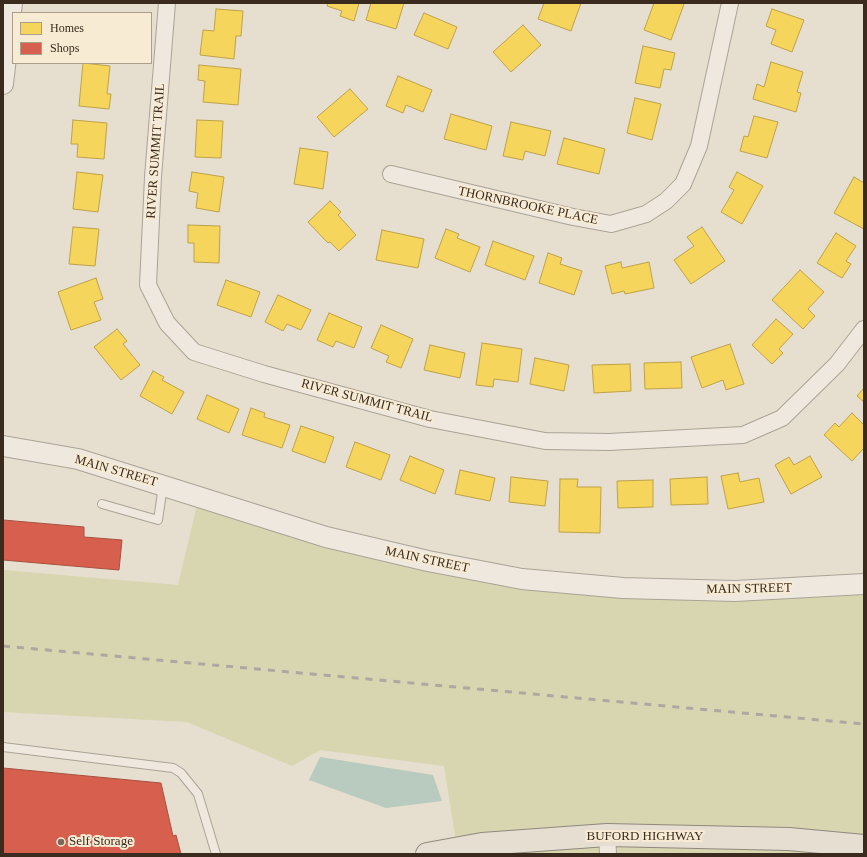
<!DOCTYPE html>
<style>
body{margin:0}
#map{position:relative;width:867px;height:857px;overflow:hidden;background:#e6dece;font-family:"Times New Roman",serif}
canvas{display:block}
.frame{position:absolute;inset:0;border:4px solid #3b2b1e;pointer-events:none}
.legend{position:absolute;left:12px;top:12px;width:140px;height:52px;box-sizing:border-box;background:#f7ebd4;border:1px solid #ac9e8b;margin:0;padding:5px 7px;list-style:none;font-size:12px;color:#3b2b1e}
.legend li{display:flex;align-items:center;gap:8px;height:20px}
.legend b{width:20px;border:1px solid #ac9e8b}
</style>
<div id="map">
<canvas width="867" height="857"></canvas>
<div class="frame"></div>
<ul class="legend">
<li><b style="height:11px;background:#f6d55c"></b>Homes</li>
<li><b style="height:11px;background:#d6604d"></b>Shops</li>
</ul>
</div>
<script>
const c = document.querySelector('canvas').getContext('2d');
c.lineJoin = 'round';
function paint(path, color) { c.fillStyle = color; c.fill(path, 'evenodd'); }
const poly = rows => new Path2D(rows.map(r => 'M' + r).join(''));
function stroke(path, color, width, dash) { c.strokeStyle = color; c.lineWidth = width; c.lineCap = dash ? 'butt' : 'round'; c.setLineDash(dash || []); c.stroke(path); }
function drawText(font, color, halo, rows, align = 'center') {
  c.font = font + ' "Times New Roman",serif'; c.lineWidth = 4; c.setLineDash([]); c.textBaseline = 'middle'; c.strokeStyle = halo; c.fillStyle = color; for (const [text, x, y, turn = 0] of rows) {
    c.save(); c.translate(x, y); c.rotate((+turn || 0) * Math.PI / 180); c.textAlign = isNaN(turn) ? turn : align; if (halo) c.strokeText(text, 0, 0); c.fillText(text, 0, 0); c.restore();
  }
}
paint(poly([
 [197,505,556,589,864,584,864,854,458,854,444,766,320,750,292,766,187,722,3,712,3,570,178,585]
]), '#d7d6b0');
paint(poly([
 [320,757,433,775,442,801,386,808,309,780]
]), '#b9cbbf');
const homes = poly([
 [328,3,359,3,354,21,340,16,342,11,327,6,328,3],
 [371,3,404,3,396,29,366,20,371,3],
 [544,3,581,3,571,31,538,19,544,3],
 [654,3,681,3,684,4,671,40,644,30,654,3],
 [216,9,243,11,241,36,236,36,234,59,200,55,203,30,214,31,216,9],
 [772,9,804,20,792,52,771,44,776,30,766,26,772,9],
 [424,13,457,27,448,49,414,35,424,13],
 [523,25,541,45,511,72,493,52,523,25],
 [643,46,675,53,671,70,664,69,660,88,635,83,643,46],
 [771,62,803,72,797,92,801,93,796,112,753,99,757,84,764,87,771,62],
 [83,63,110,66,107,94,111,94,109,109,79,106,83,63],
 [199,65,241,69,238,105,203,102,205,81,198,80,199,65],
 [398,76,432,90,423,112,406,105,403,113,386,106,398,76],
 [350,89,368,109,334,137,317,117,350,89],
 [635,98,661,104,652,140,627,133,635,98],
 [451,114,492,126,486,150,444,139,451,114],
 [754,116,778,122,767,158,740,151,744,136,748,137,754,116],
 [73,120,107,123,104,159,77,157,78,144,71,144,73,120],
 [197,120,223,121,221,158,195,157,197,120],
 [511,122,551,131,545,156,525,151,523,160,503,156,511,122],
 [564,138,605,149,599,174,557,164,564,138],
 [300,148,328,152,323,189,294,184,300,148],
 [77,172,103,175,98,212,73,209,77,172],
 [192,172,224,177,219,212,196,208,198,193,189,191,192,172],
 [737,172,763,186,742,224,721,212,734,190,729,187,737,172],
 [854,177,864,183,864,229,834,213,854,177],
 [330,201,341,212,338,215,356,235,339,251,330,242,328,243,308,222,330,201],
 [188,225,220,226,219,263,194,262,194,243,188,243,188,225],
 [73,227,99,229,95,266,69,264,73,227],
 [702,227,725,261,691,284,674,260,694,246,687,237,702,227],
 [446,229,459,234,457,238,480,247,470,272,435,258,446,229],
 [382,230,424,239,418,268,376,260,382,230],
 [836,233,856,246,846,261,851,264,842,278,817,263,836,233],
 [493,241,534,256,525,280,485,265,493,241],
 [548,253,562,258,560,264,582,271,574,295,539,283,548,253],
 [621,262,622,268,649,262,654,288,625,294,624,291,612,294,605,266,621,262],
 [800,270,824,292,808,309,815,316,803,329,772,300,800,270],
 [96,278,103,299,94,302,101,320,71,330,58,292,96,278],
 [226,280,260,292,251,317,217,305,226,280],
 [278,295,311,310,301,330,287,324,283,331,265,322,278,295],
 [329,313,362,327,354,348,336,341,333,347,317,340,329,313],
 [776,319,793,334,779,349,783,353,772,364,752,345,776,319],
 [381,325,413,339,401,368,386,362,389,356,371,348,381,325],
 [117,329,127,341,123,344,140,365,121,380,94,347,117,329],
 [482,343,522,349,518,382,494,379,493,387,476,385,482,343],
 [730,344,744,384,726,390,723,380,702,388,691,357,730,344],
 [430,345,465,353,460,378,424,370,430,345],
 [535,358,569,365,564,391,530,384,535,358],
 [681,362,682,388,645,389,644,363,681,362],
 [630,364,631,391,594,393,592,365,630,364],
 [153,371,164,377,162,380,184,392,172,414,140,396,153,371],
 [864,388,864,402,857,396,864,388],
 [207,395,239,409,229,433,197,419,207,395],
 [251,408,265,413,264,417,290,425,282,448,242,435,251,408],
 [852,413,864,425,864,448,852,461,824,435,835,423,839,427,852,413],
 [301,426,334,437,325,463,292,451,301,426],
 [355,442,390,455,381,480,346,467,355,442],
 [410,456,444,470,435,494,400,480,410,456],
 [810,456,822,477,791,494,775,465,789,457,794,465,810,456],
 [460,470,495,478,490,501,455,494,460,470],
 [738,473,740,482,759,478,764,502,728,509,721,476,738,473],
 [511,477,548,481,545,506,509,502,511,477],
 [707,477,708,504,671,505,670,479,707,477],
 [560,479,578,479,577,487,601,487,600,533,559,532,560,479],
 [653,480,653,507,618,508,617,481,653,480]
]);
paint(homes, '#f6d55c');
stroke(homes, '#bea249', 1);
const shops = poly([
 [3,520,84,527,84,537,122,540,119,570,3,560,3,520],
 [3,768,161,783,173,836,176,835,181,854,3,854,3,768]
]);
paint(shops, '#d6604d');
stroke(shops, '#a8503f', 1);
const service = poly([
 [102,504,158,520,163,486],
 [3,747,173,768,181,773,198,794,216,854]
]);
const minor = poly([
 [167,3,153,177,148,285,167,323,194,352,264,374,430,419,545,441,609,442,743,435,782,418,837,364,864,329],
 [391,174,573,217,611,224,646,214,666,201,683,184,699,146,730,3],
 [607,835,608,854]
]);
const tertiary = poly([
 [3,84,12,3],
 [3,446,78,459,326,537,428,561,522,579,623,588,735,591,864,584]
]);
const primary = poly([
 [427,854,482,844,607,835,789,839,864,846]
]);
stroke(service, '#aba396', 10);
stroke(minor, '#aba396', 18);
stroke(tertiary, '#aba396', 22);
stroke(primary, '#91887e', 24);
stroke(service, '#eee8df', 8);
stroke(minor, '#eee8df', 16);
stroke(tertiary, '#eee8df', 20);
stroke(primary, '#e5ded1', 22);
stroke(poly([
 [3,646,864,724]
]), '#ada8a0', 3, [7, 7]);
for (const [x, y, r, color] of [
 [61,842,4,"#776a5c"]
]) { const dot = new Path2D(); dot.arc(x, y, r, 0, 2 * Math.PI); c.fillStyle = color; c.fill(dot); stroke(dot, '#f7ebd4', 1.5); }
drawText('13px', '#3b2b1e', '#f7ebd4', [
 ["RIVER SUMMIT TRAIL",156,151,-86],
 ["THORNBROOKE PLACE",528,206,12],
 ["RIVER SUMMIT TRAIL",367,401,15],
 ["MAIN STREET",116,471,16],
 ["MAIN STREET",427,560,12],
 ["MAIN STREET",749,589,-1],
 ["BUFORD HIGHWAY",645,837]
]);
drawText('13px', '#3b2b1e', '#f7ebd4', [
 ["Self Storage",69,842]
], 'left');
</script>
